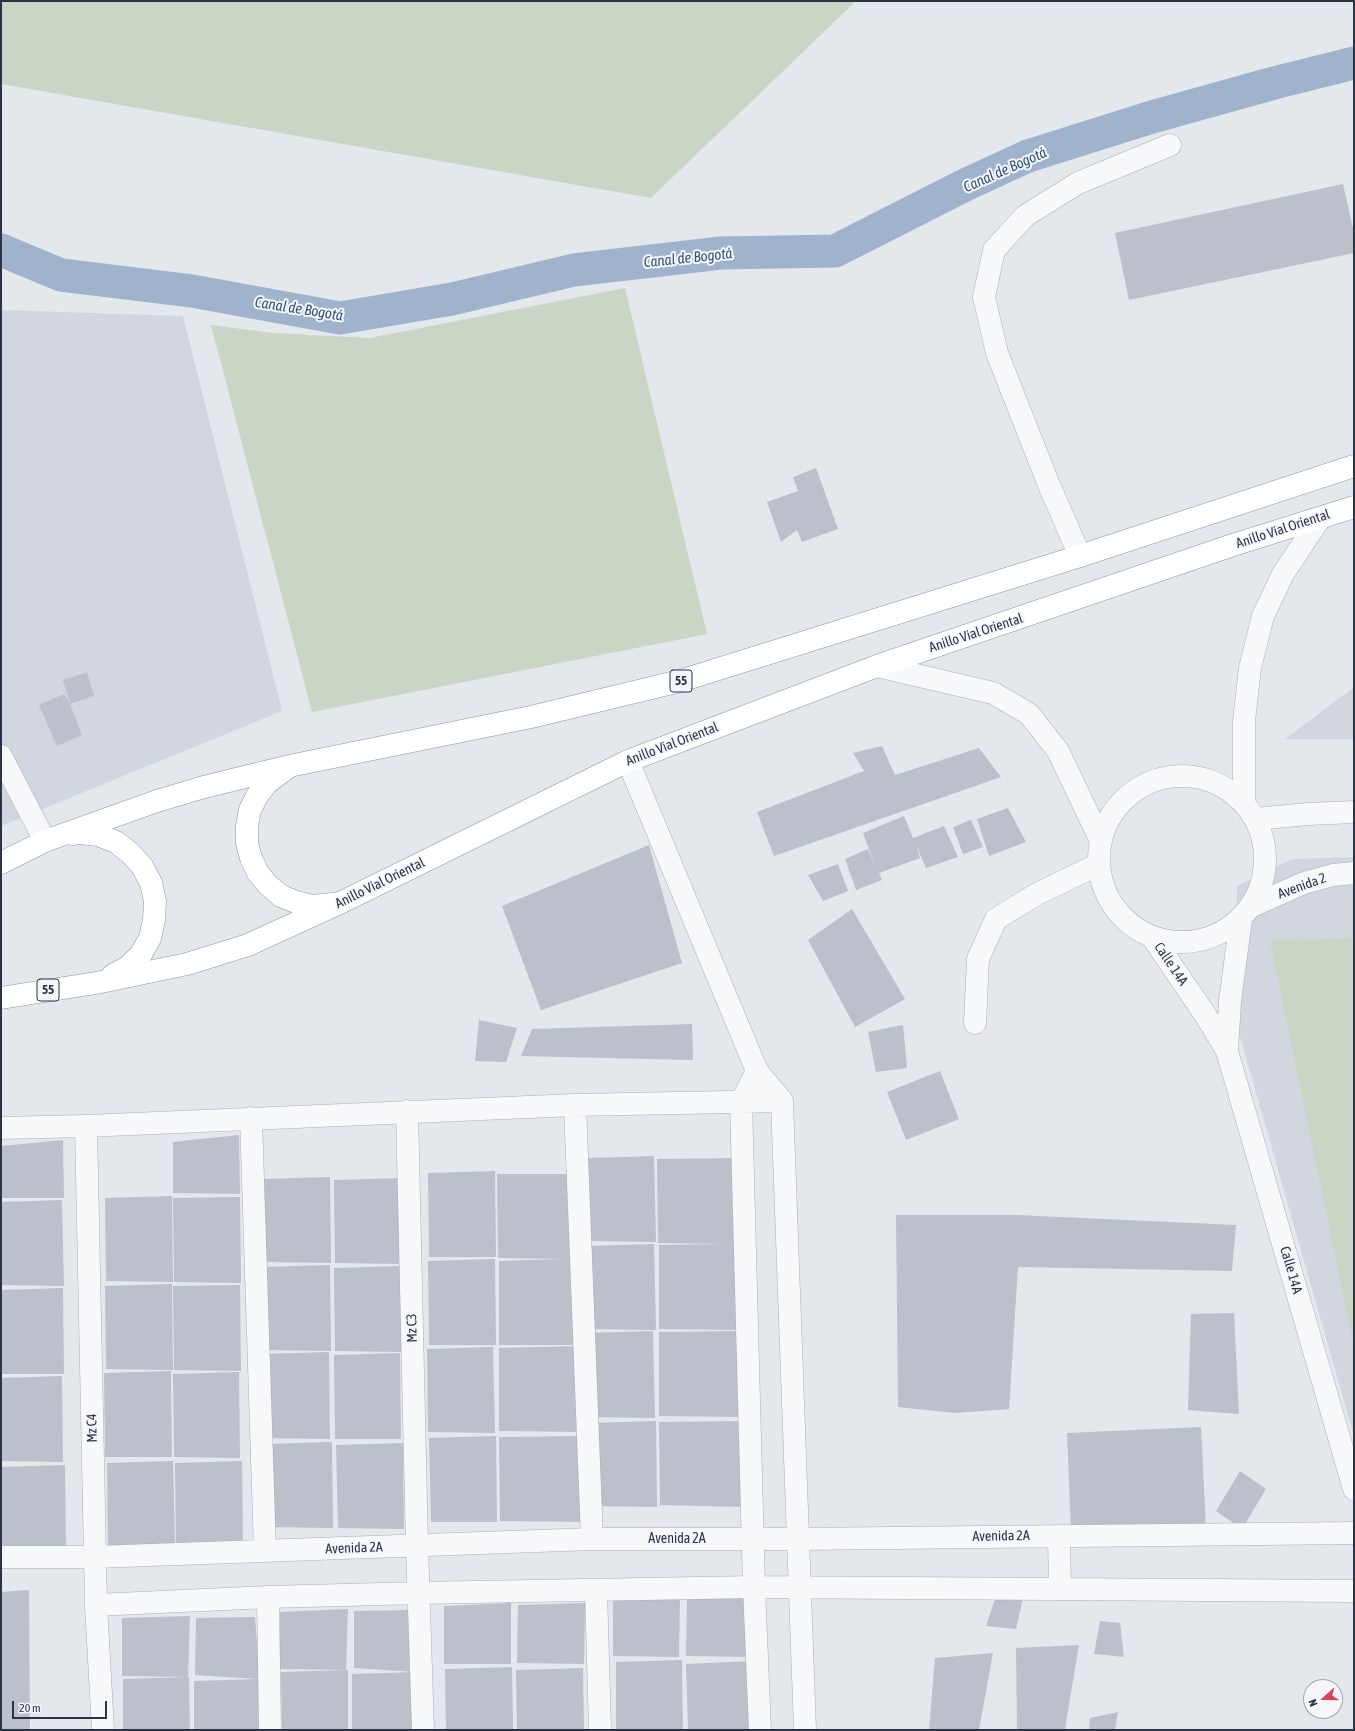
<!DOCTYPE html>
<meta charset="utf-8">
<style>
body{margin:0}
#map{position:relative;width:1355px;height:1731px;overflow:hidden;background:#e4e7ec;font-family:"Asap Condensed",sans-serif}
canvas{display:block}
.frame{position:absolute;inset:0;border:2px solid #2b3445;pointer-events:none}
.north{position:absolute;left:1303px;top:1679px;width:40px;height:40px;box-sizing:border-box;background:#f4f6f9;border:1px solid #a4a8b1;border-radius:50%;rotate:249deg;font-size:11px;font-weight:700;line-height:16px;text-align:center;color:#2b3445}
.north::after{content:'';display:block;margin:auto;width:14px;height:18px;background:#d1495b;clip-path:polygon(50% 0,100% 100%,50% 72%,0 100%)}
.scale{position:absolute;left:12px;top:1701px;width:95px;height:18px;box-sizing:border-box;border:2px solid #2b3445;border-top:0;padding-left:5px;font-size:12px;line-height:14px;white-space:nowrap;color:#2b3445;-webkit-text-stroke:3px #f4f6f9;paint-order:stroke}
</style>
<div id="map">
<canvas width="1355" height="1731"></canvas>
<div class="frame"></div>
<div class="north">N</div>
<div class="scale">20 m</div>
</div>
<script>
const c = document.querySelector('canvas').getContext('2d');
c.lineJoin = 'round';
function paint(path, color) { c.fillStyle = color; c.fill(path, 'evenodd'); }
const poly = rows => new Path2D(rows.map(r => 'M' + r).join(''));
function stroke(path, color, width, dash) { c.strokeStyle = color; c.lineWidth = width; c.lineCap = dash ? 'butt' : 'round'; c.setLineDash(dash || []); c.stroke(path); }
function drawText(font, color, halo, rows, align = 'center') {
  c.font = font + ' "Asap Condensed",sans-serif'; c.lineWidth = 4; c.setLineDash([]); c.textBaseline = 'middle'; c.strokeStyle = halo; c.fillStyle = color; for (const [text, x, y, turn = 0] of rows) {
    c.save(); c.translate(x, y); c.rotate((+turn || 0) * Math.PI / 180); c.textAlign = isNaN(turn) ? turn : align; if (halo) c.strokeText(text, 0, 0); c.fillText(text, 0, 0); c.restore();
  }
}
paint(poly([
 [1,310,183,316,282,711,1,826],
 [1354,687,1354,739,1285,739],
 [1354,857,1354,1436,1235,1019,1237,886,1292,859]
]), '#d2d6de');
paint(poly([
 [1,1,856,1,651,198,1,84],
 [625,288,707,634,312,712,211,325,273,333,370,338],
 [1354,938,1354,1348,1270,941]
]), '#c9d6c5');
stroke(poly([
 [1,250,61,275,192,291,340,318,452,299,574,270,721,253,835,251,967,184,1028,156,1152,117,1274,83,1354,63]
]), '#9fb4cc', 33);
paint(poly([
 [1343,184,1354,233,1354,253,1129,300,1115,233],
 [816,468,838,529,802,542,797,530,781,542,767,502,798,491,793,477],
 [87,672,94,696,70,704,63,680],
 [64,694,70,704,82,735,57,746,39,705],
 [882,746,895,775,979,748,1001,777,774,856,757,812,864,771,853,753],
 [1008,808,1026,842,989,856,977,819],
 [904,816,913,838,944,826,958,857,926,868,916,845,920,858,879,873,882,880,856,890,845,859,868,849,876,868,863,833],
 [971,820,983,847,963,854,953,827],
 [649,845,682,963,541,1010,502,906],
 [838,864,848,891,823,901,808,875],
 [852,909,905,999,855,1027,808,940],
 [479,1020,517,1028,506,1062,475,1061],
 [692,1024,693,1060,521,1056,532,1029],
 [903,1025,907,1068,876,1072,868,1032],
 [940,1071,959,1119,906,1140,887,1092],
 [239,1135,240,1194,173,1193,173,1142],
 [63,1140,64,1198,1,1198,1,1146],
 [654,1156,656,1242,589,1241,588,1158],
 [741,1158,743,1330,659,1329,659,1245,723,1244,658,1243,657,1159],
 [495,1171,496,1257,429,1257,428,1173],
 [497,1174,581,1174,583,1345,499,1345,499,1261,563,1259,498,1258],
 [330,1177,331,1263,265,1262,263,1179],
 [401,1178,402,1264,335,1263,334,1180],
 [172,1196,173,1282,106,1281,105,1198],
 [240,1197,241,1283,174,1282,173,1198],
 [62,1200,64,1286,1,1285,1,1202],
 [896,1215,1016,1215,1236,1225,1232,1271,1018,1267,1009,1409,955,1413,898,1407],
 [654,1244,656,1330,589,1329,587,1246],
 [495,1259,496,1345,429,1345,428,1261],
 [330,1265,331,1351,265,1350,263,1267],
 [401,1266,402,1352,335,1351,334,1268],
 [172,1284,173,1370,106,1369,105,1286],
 [240,1285,241,1371,174,1370,173,1286],
 [63,1288,64,1374,1,1374,1,1290],
 [1234,1313,1239,1414,1188,1410,1191,1314],
 [653,1331,655,1418,588,1417,587,1333],
 [743,1331,744,1417,659,1416,659,1332],
 [583,1346,584,1432,499,1431,499,1348],
 [493,1347,495,1433,428,1432,427,1349],
 [329,1352,330,1439,264,1438,262,1354],
 [400,1353,401,1439,335,1439,334,1355],
 [171,1371,172,1457,105,1457,104,1373],
 [239,1372,240,1458,174,1457,173,1374],
 [62,1376,63,1462,1,1461,1,1378],
 [656,1421,657,1507,591,1506,589,1423],
 [743,1421,744,1507,660,1505,659,1422],
 [1201,1427,1206,1528,1071,1530,1067,1433],
 [496,1436,497,1522,431,1522,429,1438],
 [583,1436,584,1522,500,1521,499,1437],
 [332,1442,333,1528,266,1527,265,1444],
 [403,1443,404,1529,338,1528,336,1445],
 [173,1461,175,1547,108,1546,107,1463],
 [242,1461,243,1547,176,1546,175,1463],
 [65,1465,66,1551,1,1550,1,1467],
 [1240,1471,1266,1489,1242,1529,1216,1511],
 [29,1590,30,1730,1,1730,1,1592],
 [680,1596,679,1657,613,1656,613,1599],
 [754,1596,753,1657,686,1656,687,1598],
 [996,1596,1023,1598,1016,1629,986,1626],
 [511,1603,511,1664,444,1664,444,1606],
 [585,1603,584,1664,517,1663,518,1605],
 [348,1609,346,1670,280,1669,280,1612],
 [413,1610,419,1730,352,1730,352,1674,415,1672,354,1668,354,1611],
 [190,1616,188,1677,122,1676,122,1618],
 [255,1617,260,1679,261,1730,194,1730,194,1681,257,1679,195,1675,196,1618],
 [1100,1621,1120,1623,1124,1657,1094,1654],
 [1079,1645,1065,1729,1017,1730,1016,1648],
 [993,1653,979,1730,929,1730,935,1658],
 [682,1660,683,1730,616,1730,616,1662],
 [753,1661,754,1730,688,1730,686,1664],
 [512,1667,513,1730,446,1730,445,1669],
 [583,1668,584,1730,517,1730,516,1670],
 [348,1670,348,1730,282,1730,281,1672],
 [189,1677,190,1730,123,1730,123,1679],
 [1118,1712,1115,1730,1089,1730,1090,1718]
]), '#bbc0ca');
const minor = poly([
 [1080,556,1049,485,997,353,984,297,994,250,1025,216,1078,183,1170,145],
 [877,666,993,693,1029,714,1058,751,1100,839],
 [1,756,45,841],
 [628,761,757,1071,782,1101,805,1730],
 '1099 859a83 83 0 1 1 166 0a83 83 0 1 1-166 0Z',
 [1244,803,1244,721,1250,668,1263,616,1283,574,1320,518],
 [1255,819,1308,814,1354,812],
 [1252,906,1304,883,1333,875,1354,873],
 [1153,938,1206,1016,1227,1051,1354,1489],
 [975,1023,978,959,996,919,1037,894,1099,864],
 [1227,1051,1230,1001,1241,919],
 [757,1071,741,1102,754,1587,760,1730],
 [575,1105,592,1539],
 [407,1111,417,1546,423,1730],
 [251,1118,265,1551],
 [86,1126,96,1605,103,1730],
 [1,1128,86,1126,575,1105,782,1101],
 [1059,1536,1060,1589],
 [1,1557,95,1557,592,1539,798,1539,1354,1533],
 [596,1590,600,1730],
 [268,1597,270,1730],
 [96,1605,268,1597,418,1593,754,1587,1354,1591]
]);
const highway = poly([
 [286,769,267,783,257,796,250,810,247,826,247,843,251,858,258,873,268,885,281,896,296,902,312,906,333,904],
 [72,834,80,833,98,835,116,842,130,853,142,866,151,883,155,901,154,920,150,938,141,954,128,967,113,975],
 [1,863,45,841,157,801,204,787,294,765,531,717,680,681,1080,556,1354,466],
 [1,998,96,983,187,964,248,945,344,901,628,761,877,666,1233,545,1354,507]
]);
stroke(minor, '#a9aeb7', 23);
stroke(highway, '#8b94a3', 23);
stroke(minor, '#f7f8fa', 22);
stroke(highway, '#fff', 22);
for (const [x, y, w] of [
 [681,681,22],
 [48,990,22]
]) { const box = new Path2D(); box.roundRect(x - w / 2, y - 11, w, 22, 3); c.fillStyle = '#f4f6f9'; c.fill(box); stroke(box, '#2b3445', 1); }
drawText('bold 13px', '#2b3445', null, [
 ["55",681,681],
 ["55",48,990]
]);
drawText('14px', '#2b3445', '#f4f6f9', [
 ["Anillo Vial Oriental",1283,529,-18],
 ["Anillo Vial Oriental",976,633,-18],
 ["Anillo Vial Oriental",672,744,-21],
 ["Anillo Vial Oriental",380,883,-26],
 ["Avenida 2",1302,886,-20],
 ["Calle 14A",1171,964,56],
 ["Calle 14A",1291,1270,74],
 ["Mz C3",412,1328,-91],
 ["Mz C4",92,1428,-91],
 ["Avenida 2A",1001,1536,-1],
 ["Avenida 2A",677,1539],
 ["Avenida 2A",354,1548,-2]
]);
drawText('italic 15px', '#34527a', '#f4f6f9', [
 ["Canal de Bogotá",1005,170,-24],
 ["Canal de Bogotá",688,258,-6],
 ["Canal de Bogotá",299,309,9]
]);
</script>
